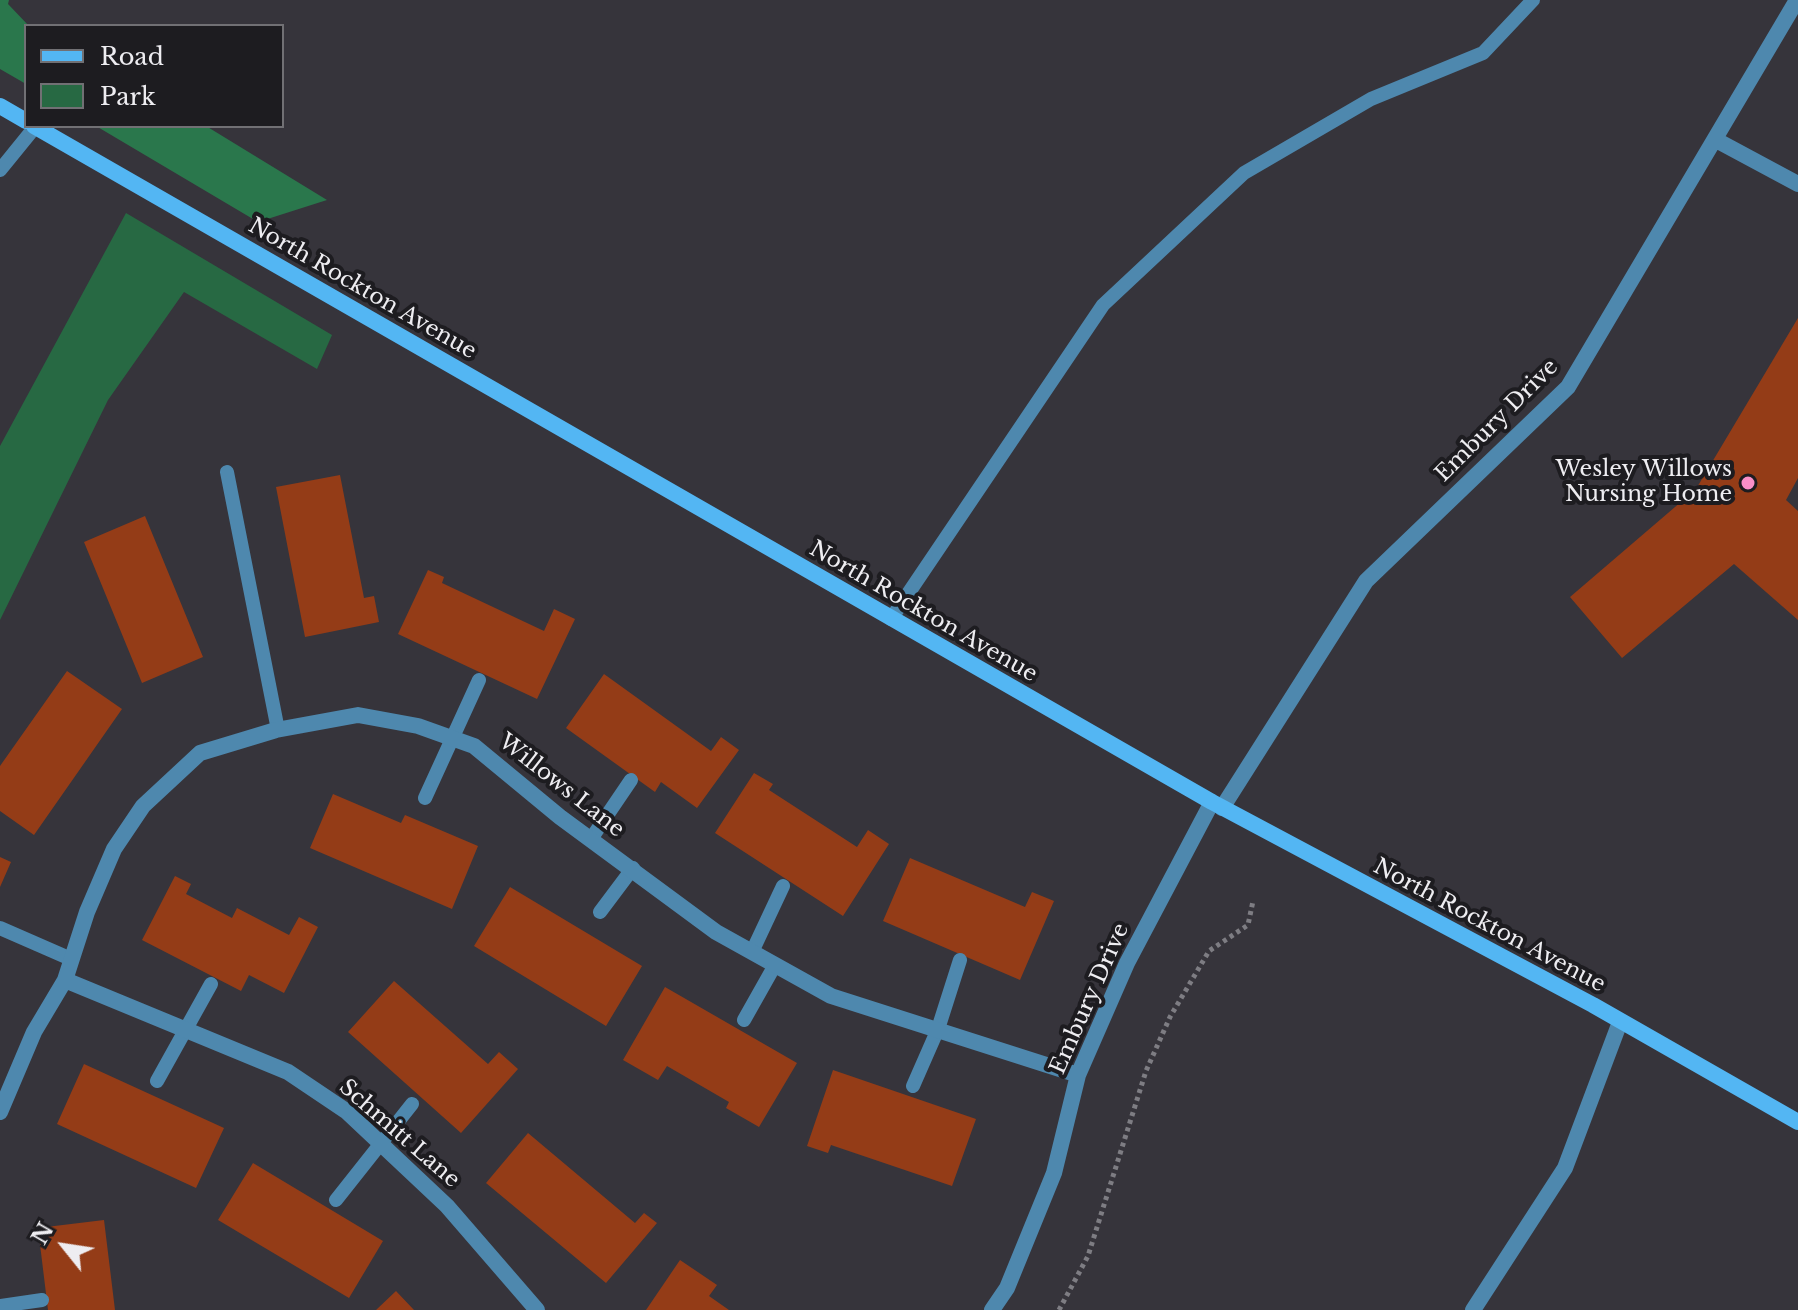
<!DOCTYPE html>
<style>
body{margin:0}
#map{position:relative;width:1798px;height:1310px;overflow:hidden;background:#36343b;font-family:"Libre Baskerville",serif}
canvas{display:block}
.legend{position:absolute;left:24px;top:24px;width:260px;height:104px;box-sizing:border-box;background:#1d1c20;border:2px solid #717074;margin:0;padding:10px 14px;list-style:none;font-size:24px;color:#eeedf1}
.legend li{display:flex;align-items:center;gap:16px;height:40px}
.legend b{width:40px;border:2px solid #717074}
.north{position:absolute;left:24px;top:1206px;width:80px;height:80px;-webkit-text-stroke:6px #1d1c20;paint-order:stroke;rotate:300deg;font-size:22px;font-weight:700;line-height:32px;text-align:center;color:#eeedf1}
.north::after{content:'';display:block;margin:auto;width:28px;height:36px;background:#eeedf1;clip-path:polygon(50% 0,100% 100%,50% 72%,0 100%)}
</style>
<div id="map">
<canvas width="1798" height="1310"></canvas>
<ul class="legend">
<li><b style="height:10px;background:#53b6f3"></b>Road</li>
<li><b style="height:22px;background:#276943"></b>Park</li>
</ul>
<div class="north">N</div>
</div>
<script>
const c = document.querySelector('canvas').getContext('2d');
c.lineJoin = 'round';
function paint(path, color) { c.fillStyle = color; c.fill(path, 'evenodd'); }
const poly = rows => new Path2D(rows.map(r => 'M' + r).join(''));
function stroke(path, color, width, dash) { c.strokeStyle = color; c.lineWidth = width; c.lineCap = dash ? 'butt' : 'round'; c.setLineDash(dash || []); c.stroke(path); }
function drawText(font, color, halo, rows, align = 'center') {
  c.font = font + ' "Libre Baskerville",serif'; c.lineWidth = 8; c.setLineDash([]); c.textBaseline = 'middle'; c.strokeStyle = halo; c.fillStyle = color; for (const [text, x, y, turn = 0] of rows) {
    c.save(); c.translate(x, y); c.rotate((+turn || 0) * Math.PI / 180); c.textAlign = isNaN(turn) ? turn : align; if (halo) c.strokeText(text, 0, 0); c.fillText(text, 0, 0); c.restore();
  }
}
paint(poly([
 [126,213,332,335,317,369,184,292,108,400,0,620,0,446]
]), '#276943');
paint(poly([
 [0,0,9,0,8,4,29,26,26,26,26,84,0,69],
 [96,126,206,126,327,200,258,222]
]), '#2a774c');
paint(poly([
 [1798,318,1798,478,1786,500,1798,511,1798,620,1734,564,1622,658,1570,597,1696,489],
 [340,475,364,598,374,596,379,622,305,637,276,487],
 [145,516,203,657,142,683,84,542],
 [428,570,444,577,442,583,544,631,554,609,575,619,537,699,398,634],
 [67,671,122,709,34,835,0,811,0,766],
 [604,674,711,751,721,737,739,750,697,808,661,782,655,792,566,728],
 [754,773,773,784,769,790,857,847,868,830,889,844,843,916,715,833],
 [333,794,401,823,405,815,478,846,452,909,310,848],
 [0,857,11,862,0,887],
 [910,858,1025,907,1032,892,1054,901,1020,980,883,921],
 [175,876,191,884,186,894,232,918,237,908,289,935,299,917,318,927,284,993,249,975,241,991,142,940],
 [510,887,642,966,606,1026,474,946],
 [394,981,488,1064,499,1052,518,1069,461,1133,348,1032],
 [665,987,797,1063,759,1127,726,1108,729,1102,667,1066,658,1080,623,1060],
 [84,1064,224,1128,196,1188,57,1124],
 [833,1070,976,1119,952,1186,831,1145,828,1153,807,1146],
 [528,1133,635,1223,644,1213,657,1223,606,1283,486,1183],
 [253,1163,383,1241,349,1298,218,1220],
 [104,1220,115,1310,48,1310,38,1228],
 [680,1260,717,1285,709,1296,729,1310,646,1310],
 [396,1291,414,1310,376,1310]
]), '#943c17');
stroke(poly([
 [1059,1310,1088,1256,1146,1071,1170,1017,1209,951,1248,925,1253,901]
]), '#7e7d83', 5, [4, 4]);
stroke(poly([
 [0,170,35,127],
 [227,472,278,730],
 [891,619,1103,305,1244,173,1371,99,1483,53,1533,0],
 [425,798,479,680],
 [591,839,631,780],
 [600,912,633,868],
 [0,928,71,959],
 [752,952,783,886],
 [744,1020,775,965],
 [157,1081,211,984],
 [913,1086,938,1029,960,960],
 [336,1200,412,1104],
 [0,1306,42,1300]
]), '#4e88ae', 14);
stroke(poly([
 [1716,140,1798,184],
 [1222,808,1366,581,1568,387,1797,0],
 [65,980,288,1072,346,1111,447,1206,537,1310],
 [0,1112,34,1032,65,980,87,912,114,849,143,806,200,753,276,730,358,715,418,726,474,746,560,817,716,932,831,996,1078,1075],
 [992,1310,1007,1288,1054,1173,1078,1075,1127,963,1212,802],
 [1473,1310,1565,1168,1620,1022]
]), '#4e88ae', 16);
stroke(poly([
 [0,106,26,121],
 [34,126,1212,802,1593,1005,1798,1122]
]), '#53b6f3', 16);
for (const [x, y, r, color] of [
 [1748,483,8,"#fa8fc8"]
]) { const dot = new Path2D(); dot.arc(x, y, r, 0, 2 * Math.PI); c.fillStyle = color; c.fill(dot); stroke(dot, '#1d1c20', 3); }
drawText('22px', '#eeedf1', '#1d1c20', [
 ["North Rockton Avenue",362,289,30],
 ["Embury Drive",1497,421,-45],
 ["North Rockton Avenue",923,612,30],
 ["Willows Lane",561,786,38],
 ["North Rockton Avenue",1489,926,28],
 ["Embury Drive",1090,999,-66],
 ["Schmitt Lane",399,1134,41]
]);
drawText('22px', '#eeedf1', '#1d1c20', [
 ["Wesley Willows",1732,470],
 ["Nursing Home",1732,495]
], 'right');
</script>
